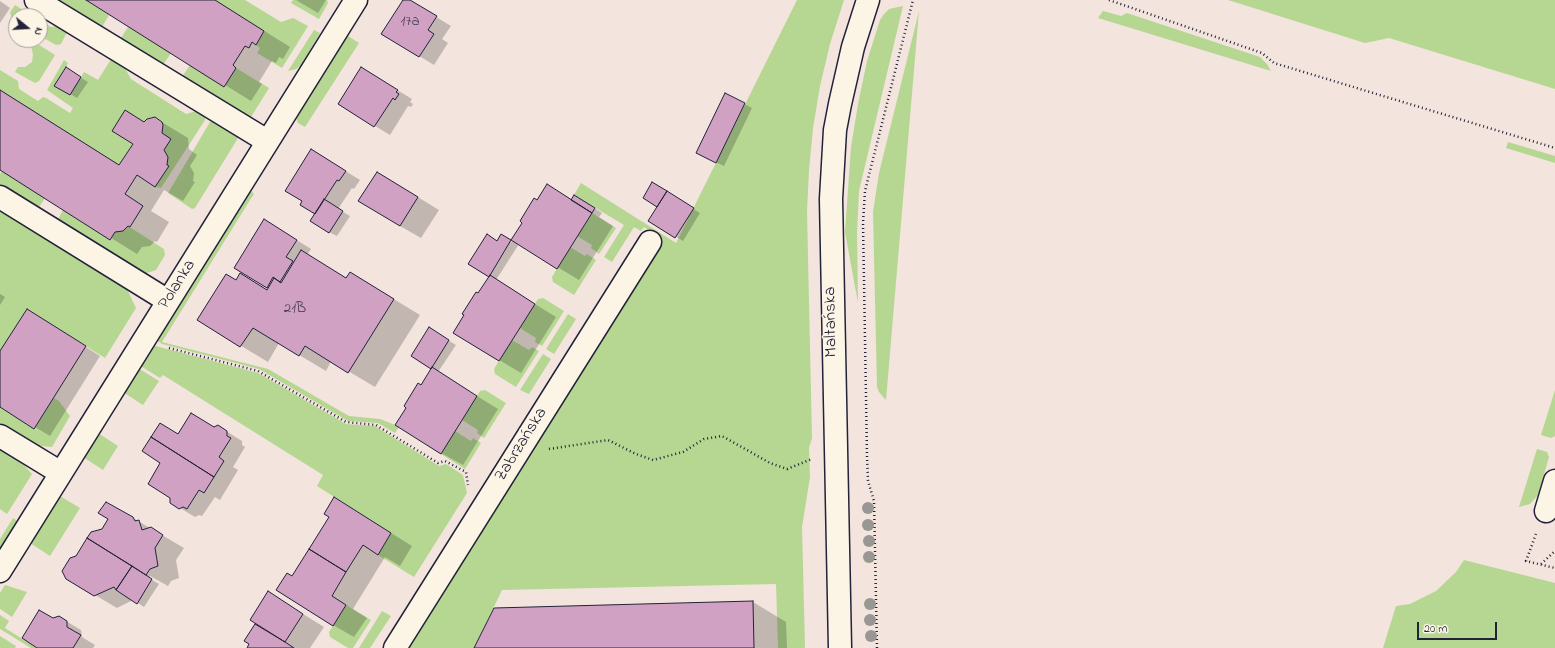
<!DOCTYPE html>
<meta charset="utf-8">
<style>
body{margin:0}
#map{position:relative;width:1555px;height:648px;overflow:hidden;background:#f3e4de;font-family:"Indie Flower",sans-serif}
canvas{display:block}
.north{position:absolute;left:8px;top:8px;width:40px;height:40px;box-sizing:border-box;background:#fcf5e5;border:1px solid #a5a1a1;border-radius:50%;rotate:108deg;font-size:11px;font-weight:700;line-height:16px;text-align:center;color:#22223b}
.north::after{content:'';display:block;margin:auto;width:14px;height:18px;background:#22223b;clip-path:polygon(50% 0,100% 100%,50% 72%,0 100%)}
.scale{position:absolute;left:1417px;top:622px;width:80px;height:18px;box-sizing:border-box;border:2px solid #22223b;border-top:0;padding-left:5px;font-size:12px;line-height:14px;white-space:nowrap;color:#22223b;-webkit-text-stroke:3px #fcf5e5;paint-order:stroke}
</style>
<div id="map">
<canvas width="1555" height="648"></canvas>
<div class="north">N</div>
<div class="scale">20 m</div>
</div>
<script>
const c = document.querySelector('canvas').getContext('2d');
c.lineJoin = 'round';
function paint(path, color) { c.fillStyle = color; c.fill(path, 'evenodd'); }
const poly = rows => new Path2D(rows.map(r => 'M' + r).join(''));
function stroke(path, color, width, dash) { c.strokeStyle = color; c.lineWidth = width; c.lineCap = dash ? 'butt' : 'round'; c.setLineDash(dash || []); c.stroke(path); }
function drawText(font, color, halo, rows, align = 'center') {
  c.font = font + ' "Indie Flower",sans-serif'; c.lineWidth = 3; c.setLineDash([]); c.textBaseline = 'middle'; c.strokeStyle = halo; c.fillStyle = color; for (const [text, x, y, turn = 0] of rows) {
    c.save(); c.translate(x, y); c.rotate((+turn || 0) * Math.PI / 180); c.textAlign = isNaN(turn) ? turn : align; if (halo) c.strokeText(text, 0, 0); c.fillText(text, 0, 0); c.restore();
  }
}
paint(poly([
 [60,0,86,0,109,15,102,27],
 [215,0,245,0,281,22,293,18,308,26,282,68,257,53,260,48,256,45,264,31],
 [293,0,327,0,328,3,319,19,291,3],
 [797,0,844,0,830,44,820,86,813,128,809,170,807,211,812,438,809,448,810,477,802,527,805,648,778,648,776,584,502,590,474,648,407,648,662,239,644,227,641,231,634,227,612,262,604,257,624,225,574,195,581,183,676,243],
 [1228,0,1555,0,1555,89,1389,38,1365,43],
 [15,5,33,16,16,16,16,21,12,19,10,12],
 [903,6,859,191,857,232,858,303,845,232,851,147,858,104,867,61,880,20,884,14,889,9],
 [919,11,886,400,879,392,877,387,873,212,879,173],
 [1103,11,1121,16,1127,13,1260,57,1267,64,1271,71,1098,18],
 [40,21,51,27,65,25,67,32,61,44,56,45,40,36],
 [128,27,171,53,163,65,121,38],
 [314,30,320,33,301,65,296,69,288,71],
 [345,34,359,43,305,127,298,123,295,116],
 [33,41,55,55,39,81,35,83,15,72,18,67,25,67,32,62,33,54,31,46],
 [113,56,120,59,131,79,186,114,200,110,205,113,205,120,161,188,155,187,169,166,167,165,168,157,164,150,171,139,162,133,163,125,159,119,151,117,144,122,125,110,112,131,133,144,119,165,0,90,0,70,18,81,19,89,38,101,43,97,46,98,70,113,73,108,47,90,64,60,68,63,55,86,70,95,84,72,98,80],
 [190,65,224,87,236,68,269,88,251,117,245,116,182,77],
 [215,119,234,133,238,138,195,208,192,209,168,193,210,122],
 [1508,142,1555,156,1555,163,1506,148],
 [2,171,45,198,37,210,0,187,0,174],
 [250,190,254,194,250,200,162,342,268,369,349,416,380,419,395,425,399,427,395,433,378,423,348,421,259,369,162,344,155,339],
 [0,210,127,289,136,308,105,358,27,309,0,351],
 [63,210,110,240,115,232,123,231,128,226,164,249,165,255,156,270,141,275,56,223],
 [592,213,616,228,599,254,591,248,592,245,577,236],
 [570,247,585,256,587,254,596,260,574,295,553,282,552,277],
 [543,298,564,311,542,346,535,342,536,338,520,328,538,299],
 [568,314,576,319,554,354,546,349],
 [512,340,529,350,532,347,539,351,516,387,495,374,494,369],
 [152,345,258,373,346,424,375,426,439,466,446,464,463,475,467,493,414,577,378,555,391,533,317,486,323,475,163,375,160,378,139,365],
 [543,354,551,359,529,394,520,390],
 [138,368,159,381,143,405,123,392],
 [485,390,506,403,484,438,477,433,478,430,462,420,480,391],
 [1555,390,1555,436,1551,438,1541,435],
 [54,398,59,401,70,416,52,447,40,446,35,444,0,423,0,407,34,429],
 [455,431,471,441,473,438,481,443,465,469,441,454],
 [98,433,118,446,103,470,83,457],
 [0,449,21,462,32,474,7,514,0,509],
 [1537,449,1547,452,1549,457,1538,495,1530,504,1519,507],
 [60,496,80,508,50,556,30,543],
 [13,518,16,520,17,525,0,552,0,539],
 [1464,560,1555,583,1555,648,1383,648,1396,606,1410,604,1436,591,1456,572],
 [5,585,27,592,12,617,0,609,0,593],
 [346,605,371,620,353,648,348,648,330,637,329,632],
 [382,611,391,616,370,648,359,648],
 [0,615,9,621,5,628,37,648,31,648,0,629],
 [0,636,16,646,15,648,0,648]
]), '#b5d791');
paint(poly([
 [88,0,215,0,290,47,283,59,279,57,276,63,272,61,259,82,262,84,251,101],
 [296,0,326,0,318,13],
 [404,0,408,0,451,26,442,39,448,43,434,65,383,34],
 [0,1,10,8,0,23],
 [66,69,88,82,77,98,56,85],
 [376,77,412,99,410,102,413,104,411,107,408,106,390,135,339,104],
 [0,90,120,166,134,144,126,111,145,123,155,118,188,138,189,149,197,155,190,166,194,173,193,181,195,182,183,201,164,190,151,211,169,222,157,242,155,241,150,246,142,247,137,254,0,169],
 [726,94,752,108,724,166,704,157],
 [326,159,360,180,354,189,352,188,338,209,350,216,337,236,329,232,316,214,303,201],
 [652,184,700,213,683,241,650,221,659,206],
 [398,185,439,210,421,238,400,226],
 [582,200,602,213,599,217,613,226,579,280,519,244,496,280,556,317,521,373,454,333,490,276,469,264,497,242,501,235,512,242,537,201],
 [279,229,311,249,307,255,347,279,377,289,420,315,375,387,331,361,326,371,279,343,268,362,198,320,236,281,240,274,268,290,269,289,235,268],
 [0,294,5,297,0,305],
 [42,319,100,356,50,436,0,406,0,353],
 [436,333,456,345,438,372,498,409,463,465,441,453,421,386,432,368,412,356],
 [218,426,242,441,242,445,245,447,233,467,238,470,220,500,215,497,202,516,199,515,195,517,180,508,178,435],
 [335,498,412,546,400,566,385,557,353,609,367,618,354,637,333,625,292,577,330,517],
 [133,518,184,548,176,560,179,578,171,581,168,586,150,576,149,578,159,584,144,607,133,600,117,608,95,595,76,556],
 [269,593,324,627,310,648,248,648,251,644,246,641,256,623],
 [753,602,786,622,787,648,475,648],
 [59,617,81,630,82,637,95,645,93,648,39,648,53,619]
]), '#0003');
const building = poly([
 [86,0,215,0,264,31,256,45,252,42,249,48,245,46,233,65,236,68,224,87,86,0],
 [403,0,410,0,437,16,428,30,434,34,419,57,381,34,403,0],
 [66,67,81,77,70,95,54,86,66,67],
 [361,67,398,90,396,92,399,94,395,100,393,98,374,127,338,104,361,67],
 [0,90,119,165,133,144,112,131,125,110,144,122,147,119,155,117,162,122,163,125,162,133,171,139,164,150,168,157,167,165,169,166,155,187,137,175,125,194,143,206,130,227,128,226,123,231,115,232,110,240,0,170,0,90],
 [725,93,745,103,716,163,696,153,725,93],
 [311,149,346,171,339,181,337,180,315,214,300,205,302,201,285,191,311,149],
 [377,172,418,197,400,226,358,201,377,172],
 [652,182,667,191,657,207,643,198,652,182],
 [547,184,592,213,557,269,511,240,522,223,520,221,534,198,537,200,547,184],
 [667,191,694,208,675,238,648,221,667,191],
 [574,195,595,208,592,213,571,200,574,195],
 [324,199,343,211,329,233,310,221,324,199],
 [264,219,297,240,286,257,293,261,280,282,273,277,267,288,234,268,264,219],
 [487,234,497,241,501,234,511,240,489,277,468,264,487,234],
 [301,250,346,278,350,272,394,299,348,373,305,346,299,356,253,328,240,347,197,320,226,274,236,280,240,273,267,290,274,278,281,283,301,250],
 [490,275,535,304,499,361,453,333,464,315,462,314,476,292,478,293,490,275],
 [27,309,86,346,34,429,0,407,0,351,27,309],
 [429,327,449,340,431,369,411,356,429,327],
 [432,367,477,396,441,454,395,425,406,408,404,406,418,383,421,385,432,367],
 [191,413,214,427,218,425,227,431,227,436,231,438,219,457,224,461,214,477,151,437,160,423,178,434,191,413],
 [151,437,214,477,204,493,199,490,187,509,183,507,179,509,170,503,170,498,148,484,160,463,142,451,151,437],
 [334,497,391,533,378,555,363,545,346,572,309,549,329,517,324,514,334,497],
 [106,502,133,517,135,521,139,520,142,530,151,527,163,535,155,548,158,566,150,569,146,575,87,538,91,532,102,529,108,519,98,513,106,502],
 [87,538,132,566,116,590,114,587,94,596,66,579,62,571,70,558,76,556,87,538],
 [309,549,346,572,332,596,346,605,333,626,276,590,287,573,292,576,309,549],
 [132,566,152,579,137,604,116,590,132,566],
 [268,591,303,614,285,642,250,620,268,591],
 [753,601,754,648,474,648,494,608,753,601],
 [39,610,53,618,59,616,67,621,67,627,81,635,73,648,37,648,22,638,39,610],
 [255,624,285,642,294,648,247,648,249,644,244,641,255,624]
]);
paint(building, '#d0a1c2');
stroke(building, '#22223b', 1);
const minor = poly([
 [36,0,267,141],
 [0,197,168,301],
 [0,436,61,473],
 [1546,511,1555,481],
 [0,571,356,0],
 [395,648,650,242],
 [840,648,831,199,835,130,840,104,853,47,868,0]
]);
stroke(minor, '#22223b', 25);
stroke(poly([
 [1109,0,1262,53,1274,63,1555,148],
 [169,348,258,371,346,422,376,425,438,463,445,461,466,472,468,485],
 [549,449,608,440,636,454,653,460,683,452,704,439,722,436,770,463,787,469,812,459],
 [1536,534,1526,561,1555,568],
 [1541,564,1555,551],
 [877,648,874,501,868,481,867,456,863,223,865,191,913,0]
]), '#22223b', 2.5, [1, 3]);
stroke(minor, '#fcf5e5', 22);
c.fillStyle = '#989793';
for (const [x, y] of [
 [868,508],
 [868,525],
 [869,541],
 [869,557],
 [870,604],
 [870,620],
 [871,636]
]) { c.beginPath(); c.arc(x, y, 6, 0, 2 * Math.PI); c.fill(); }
drawText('15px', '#4e425d', null, [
 ["17a",410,23],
 ["21B",295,310]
]);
drawText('17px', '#22223b', '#fcf5e5', [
 ["Polanka",178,285,-58],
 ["Maltańska",832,322,-91],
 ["Zabrzańska",522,445,-58]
]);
</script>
